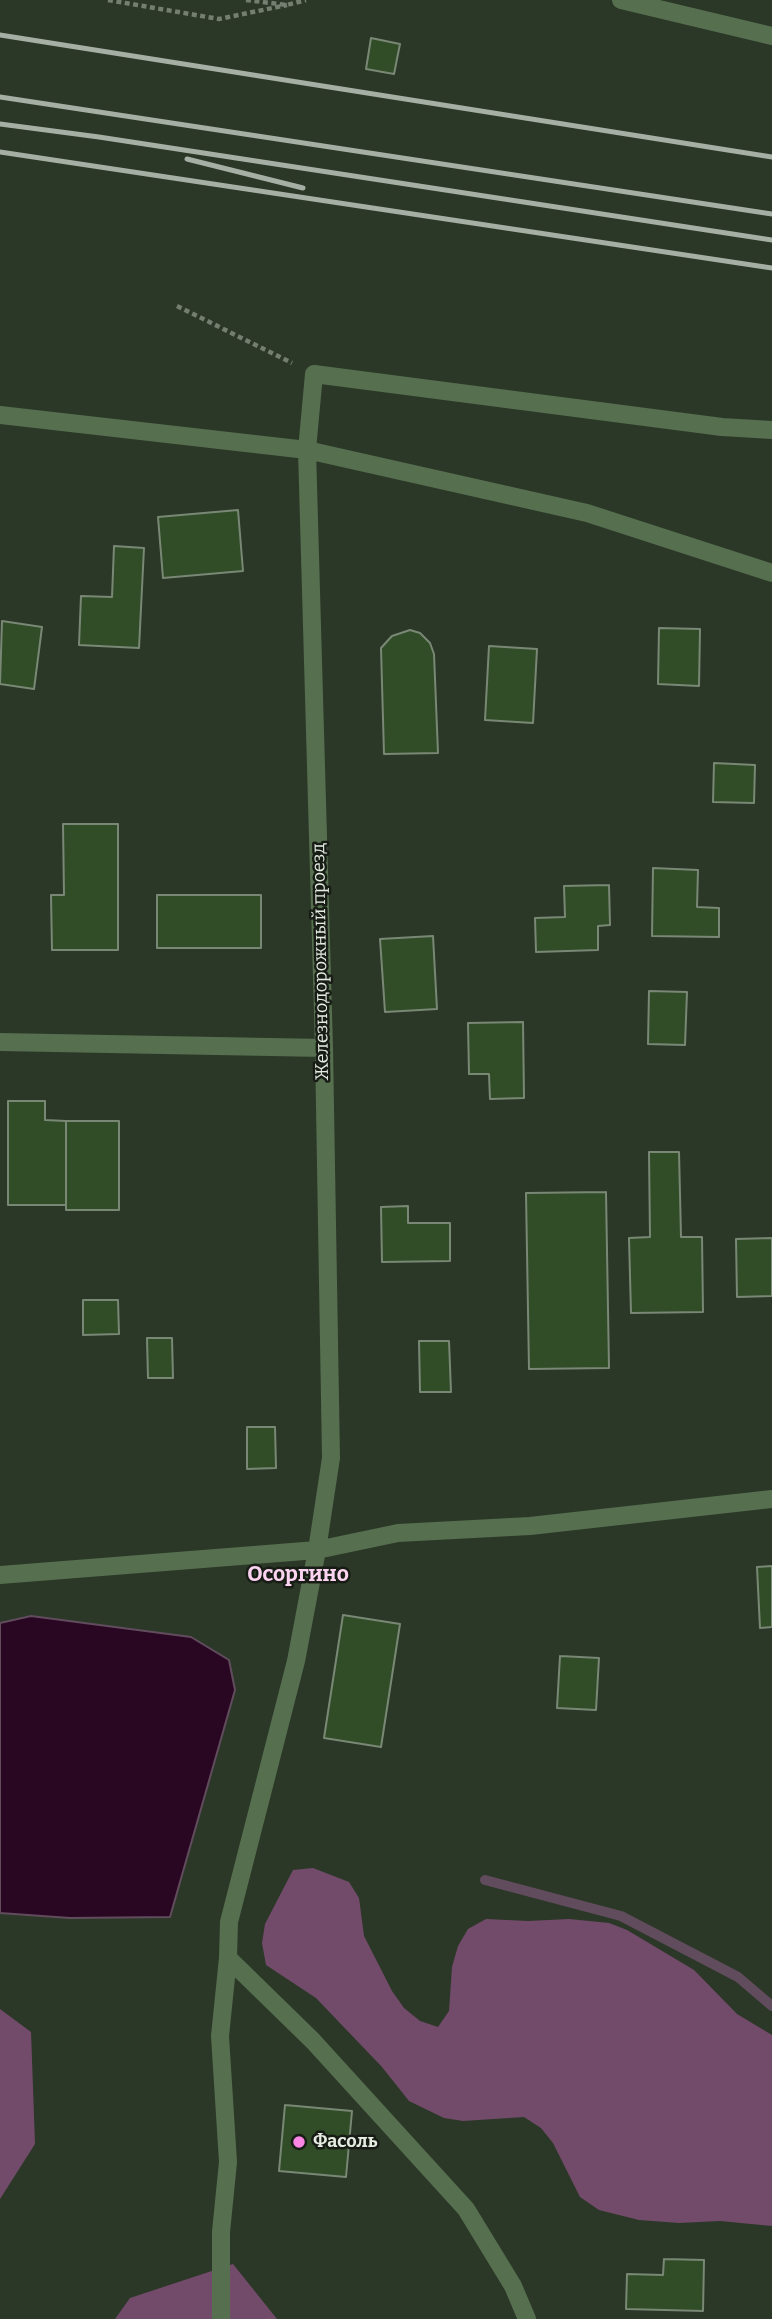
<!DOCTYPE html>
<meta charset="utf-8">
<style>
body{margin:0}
canvas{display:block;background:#2b3727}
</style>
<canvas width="772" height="2319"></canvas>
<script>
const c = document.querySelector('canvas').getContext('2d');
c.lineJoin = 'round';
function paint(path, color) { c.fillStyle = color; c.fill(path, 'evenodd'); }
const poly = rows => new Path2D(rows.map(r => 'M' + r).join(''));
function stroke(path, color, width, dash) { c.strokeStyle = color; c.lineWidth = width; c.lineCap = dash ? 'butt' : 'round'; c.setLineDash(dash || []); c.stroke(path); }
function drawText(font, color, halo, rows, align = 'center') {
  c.font = font + ' Bitter,serif'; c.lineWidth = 5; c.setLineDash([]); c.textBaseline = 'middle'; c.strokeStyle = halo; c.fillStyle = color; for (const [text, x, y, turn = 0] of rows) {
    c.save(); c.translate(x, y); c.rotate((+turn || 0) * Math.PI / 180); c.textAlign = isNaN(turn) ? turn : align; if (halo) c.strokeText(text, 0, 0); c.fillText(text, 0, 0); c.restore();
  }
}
paint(poly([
 [313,1868,349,1882,359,1898,364,1936,392,1991,404,2008,420,2021,438,2027,449,2011,452,1967,458,1946,468,1929,486,1919,528,1921,569,1919,609,1923,627,1930,694,1970,737,2014,772,2035,772,2226,720,2221,679,2223,639,2220,599,2210,580,2197,553,2143,541,2128,524,2117,463,2121,444,2118,409,2101,382,2067,316,1998,266,1965,262,1943,265,1924,293,1870],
 [0,2009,31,2032,35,2144,0,2199],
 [233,2264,277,2319,115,2319,130,2298]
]), '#734b6a');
const water = poly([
 [31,1616,191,1637,229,1660,235,1690,170,1917,70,1918,0,1913,0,1623,31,1616]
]);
paint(water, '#290723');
stroke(water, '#614c5d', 2);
stroke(poly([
 [485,1880,621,1916,738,1977,772,2006]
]), '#614c5d', 10);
const building = poly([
 [371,38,400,44,394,74,366,69,371,38],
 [238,510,243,571,163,578,158,517,238,510],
 [114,546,144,548,139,648,79,645,81,596,112,597,114,546],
 [2,621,42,627,34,689,0,684,2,621],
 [659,628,700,629,699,686,658,684,659,628],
 [410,630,420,633,430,643,434,654,438,753,384,754,381,648,392,636,410,630],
 [489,646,537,649,533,723,485,720,489,646],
 [714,763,755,765,754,803,713,802,714,763],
 [63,824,118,824,118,950,52,950,51,895,64,895,63,824],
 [653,868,698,870,697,907,719,908,719,937,652,936,653,868],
 [609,885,610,925,598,926,598,950,536,952,535,918,565,917,564,886,609,885],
 [157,895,261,895,261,948,157,948,157,895],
 [433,936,437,1009,385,1012,380,939,433,936],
 [649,991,687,992,685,1045,648,1044,649,991],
 [523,1022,524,1098,490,1099,489,1074,469,1074,468,1023,523,1022],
 [8,1101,45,1101,45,1120,66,1121,66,1205,8,1205,8,1101],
 [66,1121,119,1121,119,1210,66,1210,66,1121],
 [649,1152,679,1152,681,1237,702,1237,703,1312,631,1313,629,1238,650,1237,649,1152],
 [606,1192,609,1368,529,1369,526,1193,606,1192],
 [408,1206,408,1223,450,1223,450,1261,382,1262,381,1207,408,1206],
 [772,1238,772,1296,737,1297,736,1239,772,1238],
 [83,1300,118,1300,119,1334,83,1335,83,1300],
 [147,1338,172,1338,173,1378,148,1378,147,1338],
 [419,1341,449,1341,451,1392,420,1392,419,1341],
 [247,1427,275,1427,276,1468,247,1469,247,1427],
 [772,1566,772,1627,760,1628,757,1567,772,1566],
 [343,1615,400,1624,381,1747,324,1738,343,1615],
 [560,1656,599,1658,596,1710,557,1708,560,1656],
 [285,2105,352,2111,346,2177,279,2171,285,2105],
 [664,2259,704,2260,703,2311,626,2309,627,2274,663,2275,664,2259]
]);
paint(building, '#304d27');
stroke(building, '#798775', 2);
stroke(poly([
 [108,0,219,19,287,5],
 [246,0,287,5,306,0],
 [177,306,292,363]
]), '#747e71', 4.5, [5, 3.5]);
stroke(poly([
 [621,0,772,36],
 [0,415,307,450,587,513,772,573],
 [0,1042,324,1048],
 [0,1575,317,1550,398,1533,530,1526,772,1499],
 [221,2319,221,2232,228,2162,220,2036,228,1958],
 [527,2319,513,2286,466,2209,313,2041,228,1958,229,1922,296,1661,317,1550,331,1458,324,1048,307,450,314,374,722,427,772,430]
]), '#566f4f', 18);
stroke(poly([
 [0,35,772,157],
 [0,97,772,214],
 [0,124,99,137,772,240],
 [0,152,772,268],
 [187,159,303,188]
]), '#a6afa3', 5);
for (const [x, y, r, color] of [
 [299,2142,7,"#fc86e4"]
]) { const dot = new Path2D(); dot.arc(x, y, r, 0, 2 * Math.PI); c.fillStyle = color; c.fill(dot); stroke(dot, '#171c15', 2.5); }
drawText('18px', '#e5ede3', '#171c15', [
 ["Железнодорожный проезд",321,962,-91]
]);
drawText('bold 18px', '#e5ede3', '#171c15', [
 ["Фасоль",313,2142]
], 'left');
drawText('bold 21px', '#fcd3f1', '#171c15', [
 ["Осоргино",298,1575]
]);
</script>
